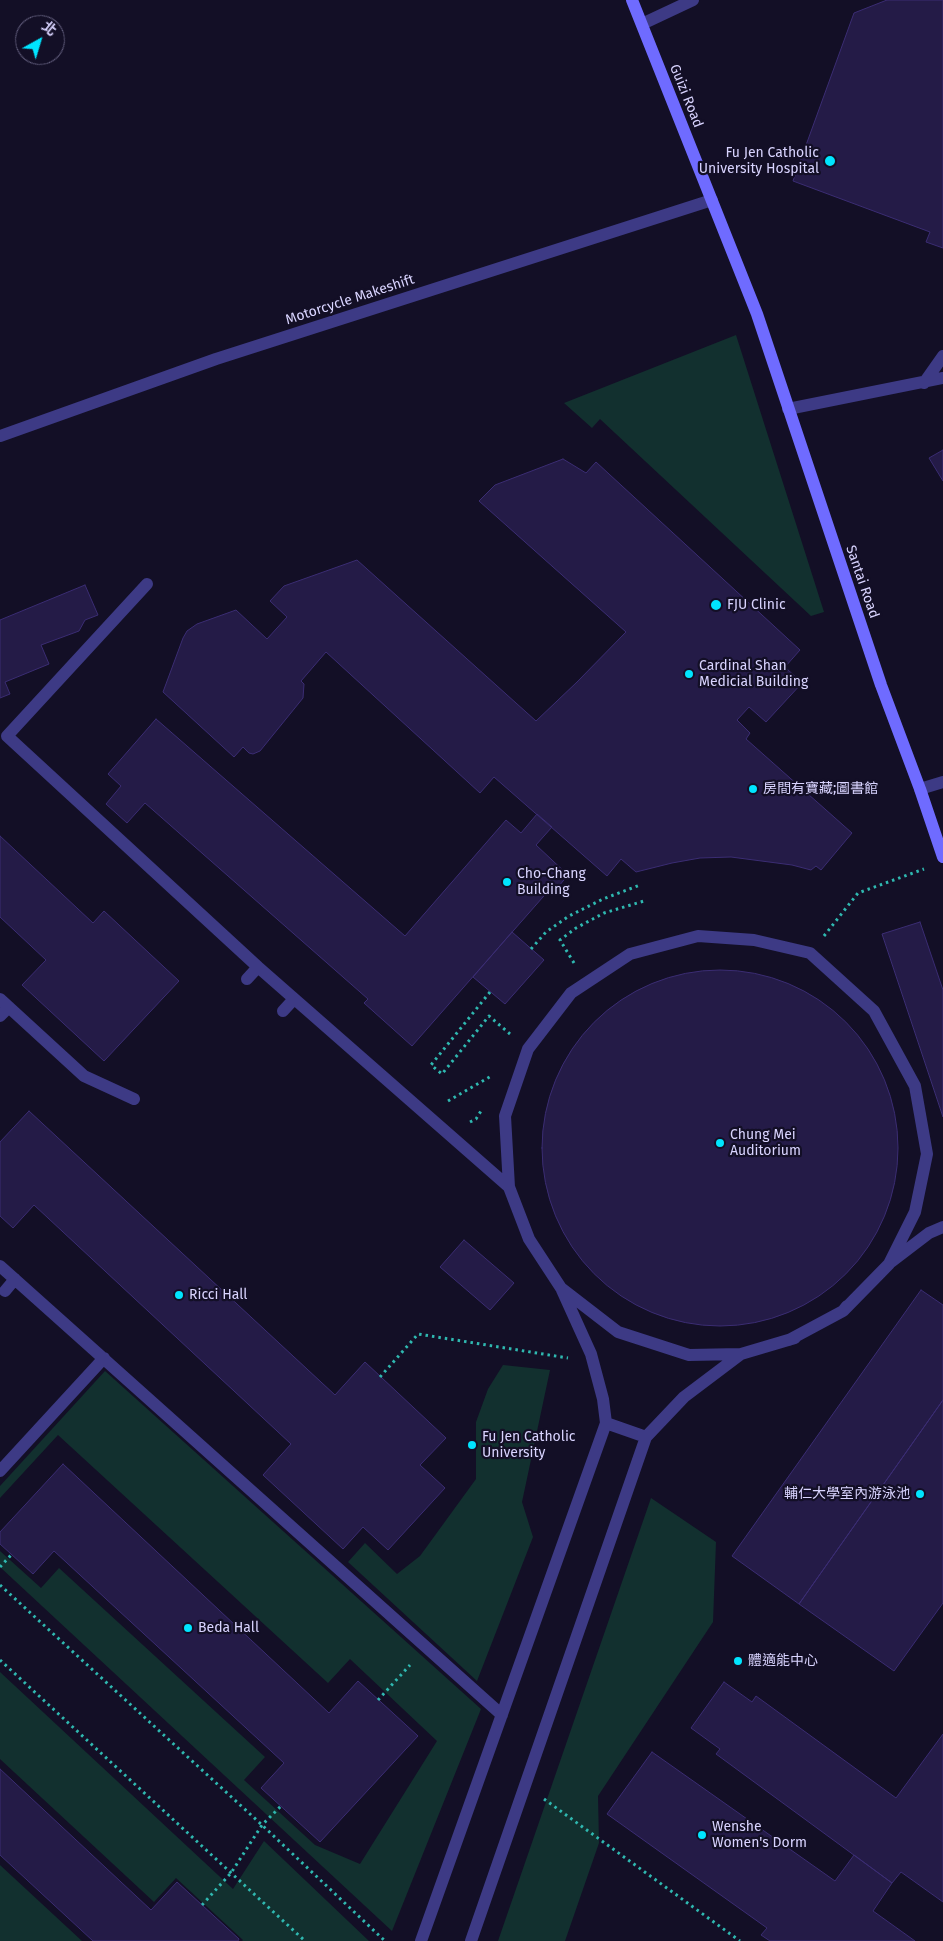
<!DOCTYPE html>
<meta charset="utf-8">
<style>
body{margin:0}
#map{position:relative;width:943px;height:1941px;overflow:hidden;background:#130f26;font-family:"Fira Sans","Noto Sans TC",sans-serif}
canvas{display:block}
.north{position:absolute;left:15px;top:15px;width:50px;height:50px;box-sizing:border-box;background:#130f26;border:1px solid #625e7d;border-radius:50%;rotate:39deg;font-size:14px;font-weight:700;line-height:20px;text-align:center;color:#d9d4ff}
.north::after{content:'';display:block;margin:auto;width:18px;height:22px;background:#00e5ff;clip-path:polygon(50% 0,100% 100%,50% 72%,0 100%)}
</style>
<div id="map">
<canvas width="943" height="1941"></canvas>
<div class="north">北</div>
</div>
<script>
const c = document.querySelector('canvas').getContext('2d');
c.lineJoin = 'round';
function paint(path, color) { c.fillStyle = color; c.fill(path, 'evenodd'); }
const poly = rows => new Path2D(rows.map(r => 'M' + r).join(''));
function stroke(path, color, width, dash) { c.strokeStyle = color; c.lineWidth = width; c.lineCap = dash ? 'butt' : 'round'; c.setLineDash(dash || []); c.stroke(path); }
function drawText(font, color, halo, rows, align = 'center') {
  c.font = font + ' "Fira Sans","Noto Sans TC",sans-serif'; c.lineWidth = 4.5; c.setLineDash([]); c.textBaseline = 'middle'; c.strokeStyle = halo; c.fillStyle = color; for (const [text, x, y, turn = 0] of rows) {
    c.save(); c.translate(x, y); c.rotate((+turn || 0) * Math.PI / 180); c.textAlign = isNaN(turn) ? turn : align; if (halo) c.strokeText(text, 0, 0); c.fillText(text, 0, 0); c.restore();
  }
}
paint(poly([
 [736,335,824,612,811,616,600,419,592,428,564,403],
 [503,1365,550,1370,522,1502,533,1537,477,1681,348,1562,365,1543,397,1574,420,1556,476,1479,476,1422,488,1389],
 [105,1371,481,1709,392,1931,0,1567,0,1551,41,1588,59,1568,265,1757,244,1780,315,1845,360,1864,437,1741,350,1659,328,1683,58,1435,0,1498,0,1486],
 [651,1498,716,1542,713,1622,598,1796,599,1843,565,1941,498,1941],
 [0,1672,233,1889,264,1841,369,1941,242,1941,243,1940,176,1878,154,1902,0,1759],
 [0,1865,82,1941,0,1941]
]), '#12302f');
const building = poly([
 [887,0,943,0,943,248,926,242,930,232,793,181,854,13,887,0],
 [943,450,943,481,929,458,943,450],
 [563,459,586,473,596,462,800,650,785,667,802,683,766,722,749,707,737,720,750,733,746,739,852,833,821,870,816,866,811,870,792,865,731,857,700,858,672,863,636,872,621,859,607,876,494,777,480,793,326,652,301,681,304,684,303,698,260,751,253,754,249,753,243,747,234,757,163,692,183,638,187,631,197,624,236,610,267,639,287,617,270,601,284,586,357,560,536,721,577,682,626,632,479,501,495,485,563,459],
 [85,585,98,615,85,620,79,631,41,645,49,664,5,682,10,694,0,698,0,620,85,585],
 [156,719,405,936,506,820,521,833,537,814,552,827,536,845,568,875,554,892,550,889,412,1046,364,1003,368,999,145,803,127,823,106,804,121,786,108,774,156,719],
 [0,836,93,923,104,911,179,981,104,1061,22,985,46,960,0,917,0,836],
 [920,922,943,990,943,1117,882,934,920,922],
 [512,932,544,960,505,1004,473,977,512,932],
 '542 1148a178 178 0 1 1 356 0a178 178 0 1 1-356 0Z',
 [29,1111,335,1395,365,1362,446,1438,420,1465,445,1488,388,1550,363,1527,343,1549,263,1475,291,1444,34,1205,13,1228,0,1216,0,1142,29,1111],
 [464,1240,514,1283,490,1310,440,1267,464,1240],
 [921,1290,943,1305,943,1400,799,1604,732,1556,921,1290],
 [943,1400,943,1603,894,1671,799,1604,943,1400],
 [63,1464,329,1713,358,1681,418,1736,320,1842,261,1788,284,1763,54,1551,33,1574,0,1544,0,1532,63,1464],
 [724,1682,752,1702,756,1696,896,1798,943,1734,943,1902,901,1872,892,1883,716,1754,720,1749,691,1728,724,1682],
 [652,1752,835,1881,854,1855,892,1883,873,1911,915,1941,770,1941,761,1935,767,1928,607,1814,652,1752],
 [0,1769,151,1910,177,1882,239,1939,238,1941,93,1941,0,1855,0,1769]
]);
paint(building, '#241b47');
stroke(building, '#3b2d73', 1);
stroke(poly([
 [824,936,858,893,924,869],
 [531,949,546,932,569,916,603,899,640,885],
 [574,963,560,940,576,928,604,913,644,901],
 [490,992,431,1065,442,1074,489,1016,510,1034],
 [448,1101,493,1075],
 [470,1122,476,1119,481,1111],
 [380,1377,418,1334,568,1358],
 [0,1567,12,1554],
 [0,1585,262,1825,385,1941],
 [0,1660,305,1941],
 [378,1700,410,1665],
 [544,1799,740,1941],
 [202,1905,231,1873,262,1825,281,1806]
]), '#2fb8b0', 3, [2.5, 4]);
stroke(poly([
 [642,24,693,0],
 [924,383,943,356],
 [788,409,943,378],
 [0,436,216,359,712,200],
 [147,584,7,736,258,967,509,1187],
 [920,789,943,782],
 [247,979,258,967],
 [0,999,84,1076,134,1099],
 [283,1011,294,999],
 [0,1016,9,1007],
 [891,1262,929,1233,943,1227],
 [0,1266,502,1715],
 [5,1291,15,1279],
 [795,1338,741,1354,689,1355,618,1332,561,1288,529,1239,509,1187,505,1116,528,1049,571,993,630,954,698,936,754,940,810,953,874,1011,915,1086,927,1154,915,1212,889,1264,843,1311],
 [789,1340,843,1311,847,1306],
 [606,1423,646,1437],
 [0,1471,104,1358],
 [421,1941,606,1423,603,1399,591,1354,562,1290],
 [471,1941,646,1437,684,1397,741,1354]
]), '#3d3a85', 12);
stroke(poly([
 [632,0,757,314,881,685,920,789,943,857]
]), '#6f6bff', 12);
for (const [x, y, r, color] of [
 [830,161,6,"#00e5ff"],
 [716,605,6,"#00e5ff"],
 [689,674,5,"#00e5ff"],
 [753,789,5,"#00e5ff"],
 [507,882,5,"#00e5ff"],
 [720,1143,5,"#00e5ff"],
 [179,1295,5,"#00e5ff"],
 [472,1445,5,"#00e5ff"],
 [920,1494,5,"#00e5ff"],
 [188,1628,5,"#00e5ff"],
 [738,1661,5,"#00e5ff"],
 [702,1835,5,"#00e5ff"]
]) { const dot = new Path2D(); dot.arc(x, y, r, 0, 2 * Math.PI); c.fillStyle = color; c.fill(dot); stroke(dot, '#130f26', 2); }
drawText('14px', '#d9d4ff', '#130f26', [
 ["Guizi Road",686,96,68],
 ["Motorcycle Makeshift",350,300,-18],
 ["Santai Road",862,582,71]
]);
drawText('14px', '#d9d4ff', '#130f26', [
 ["Fu Jen Catholic",819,153,"right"],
 ["University Hospital",819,169,"right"],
 ["FJU Clinic",727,605],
 ["Cardinal Shan",699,666],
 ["Medicial Building",699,682],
 ["房間有寶藏;圖書館",763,789],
 ["Cho-Chang",517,874],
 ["Building",517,890],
 ["Chung Mei",730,1135],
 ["Auditorium",730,1151],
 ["Ricci Hall",189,1295],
 ["Fu Jen Catholic",482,1437],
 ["University",482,1453],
 ["輔仁大學室內游泳池",910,1494,"right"],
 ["Beda Hall",198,1628],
 ["體適能中心",748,1661],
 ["Wenshe",712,1827],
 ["Women's Dorm",712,1843]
], 'left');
</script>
